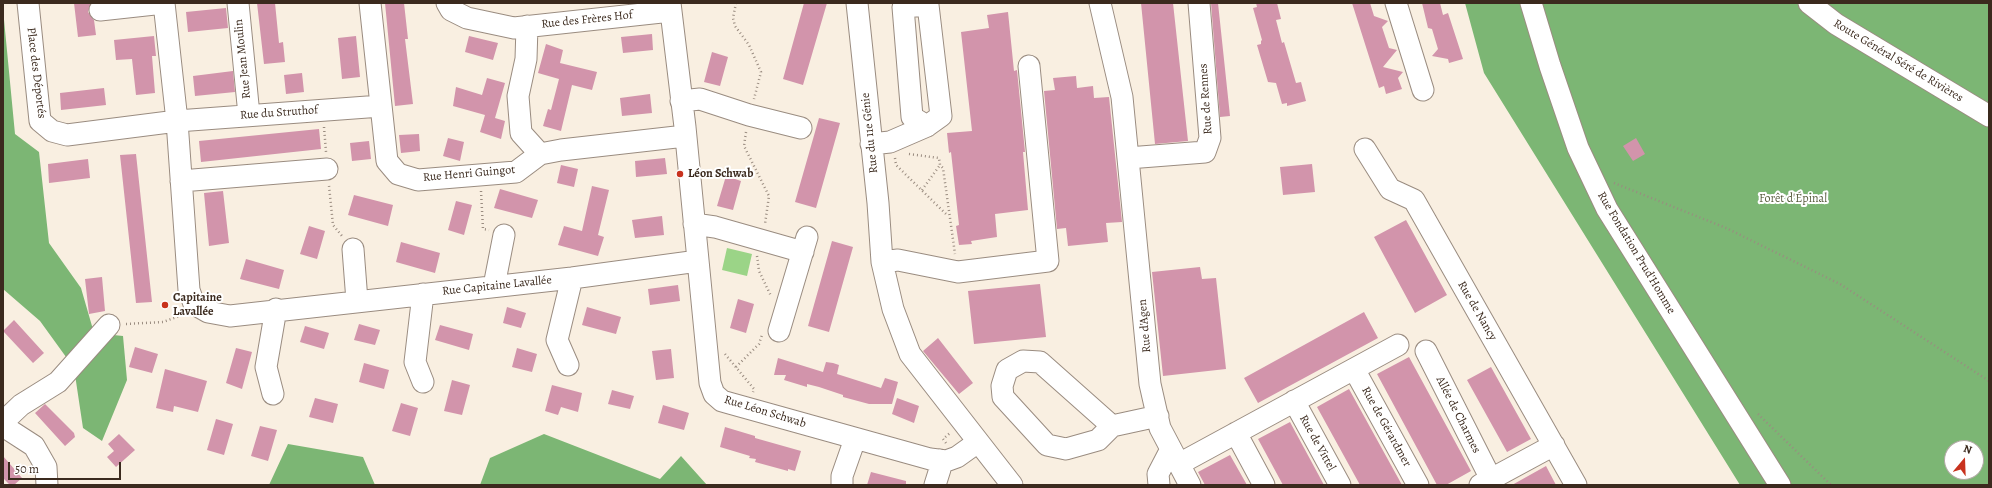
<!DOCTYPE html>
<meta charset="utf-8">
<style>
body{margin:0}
#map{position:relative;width:1992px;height:488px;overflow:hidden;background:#f9efe1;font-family:Alegreya,serif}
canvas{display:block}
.frame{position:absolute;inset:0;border:4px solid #3b2a1e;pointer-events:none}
.north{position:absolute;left:1944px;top:440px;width:40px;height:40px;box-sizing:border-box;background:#fff;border:1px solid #b1aaa5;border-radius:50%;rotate:19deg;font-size:11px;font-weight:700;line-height:16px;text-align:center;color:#3b2a1e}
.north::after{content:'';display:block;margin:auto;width:14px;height:18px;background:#c8321e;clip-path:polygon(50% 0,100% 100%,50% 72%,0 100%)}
.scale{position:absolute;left:8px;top:462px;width:113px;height:18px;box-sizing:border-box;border:2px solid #3b2a1e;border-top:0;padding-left:5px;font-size:12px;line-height:14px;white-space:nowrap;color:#3b2a1e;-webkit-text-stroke:3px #fff;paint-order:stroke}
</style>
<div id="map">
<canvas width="1992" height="488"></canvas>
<div class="frame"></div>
<div class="north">N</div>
<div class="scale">50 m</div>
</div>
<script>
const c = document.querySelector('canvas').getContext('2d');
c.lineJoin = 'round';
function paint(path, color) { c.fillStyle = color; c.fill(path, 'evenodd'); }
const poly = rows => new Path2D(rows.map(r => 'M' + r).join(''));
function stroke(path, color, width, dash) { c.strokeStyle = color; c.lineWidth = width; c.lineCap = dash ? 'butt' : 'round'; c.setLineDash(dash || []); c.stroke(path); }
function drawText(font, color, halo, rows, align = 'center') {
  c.font = font + ' Alegreya,serif'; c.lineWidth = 4; c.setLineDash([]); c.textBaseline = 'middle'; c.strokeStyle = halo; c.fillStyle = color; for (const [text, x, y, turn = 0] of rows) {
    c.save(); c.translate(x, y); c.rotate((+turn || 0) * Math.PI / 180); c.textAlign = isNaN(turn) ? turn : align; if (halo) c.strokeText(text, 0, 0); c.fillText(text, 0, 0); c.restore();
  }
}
paint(poly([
 [727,248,752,254,747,276,722,270]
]), '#9bd487');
paint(poly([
 [1465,3,1989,3,1989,485,1740,485,1484,73],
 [1952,448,1976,448,1976,472,1952,472],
 [3,9,15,134,39,152,49,243,81,288,94,333,123,336,127,380,102,441,83,428,74,368,40,321,3,289],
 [544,434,660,479,681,456,707,485,480,485,490,458],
 [288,444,363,457,375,485,269,485]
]), '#7cb674');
paint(poly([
 [74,3,91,3,88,12,94,20,96,35,78,37],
 [257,3,275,3,279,43,283,42,285,62,264,64],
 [385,3,404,3,408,39,405,39,413,104,395,106],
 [804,3,827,3,803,85,783,79],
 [1141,3,1173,3,1188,141,1155,144],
 [1211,3,1218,3,1230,116,1220,117],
 [1256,3,1277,3,1281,19,1276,20,1282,43,1284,42,1296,83,1301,82,1306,101,1287,106,1287,103,1282,104,1276,83,1268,82,1257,45,1261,44,1261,41,1262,40,1253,8,1257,7],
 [1352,3,1370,3,1374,16,1388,21,1382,27,1389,48,1397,50,1383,67,1403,72,1398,78,1402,89,1386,94,1384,86,1379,88],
 [1422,3,1440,3,1443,15,1448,13,1463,59,1449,63,1448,59,1432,56,1438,49,1432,29,1428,28],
 [226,8,228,28,188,32,186,12],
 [1008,12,1014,71,1017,70,1025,152,1023,152,1028,210,995,214,997,237,971,241,972,244,959,245,956,226,959,225,951,152,949,153,947,133,972,131,961,32,989,28,987,15],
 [652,34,653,50,623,53,621,37],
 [154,36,156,56,152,56,155,93,136,95,132,59,116,60,114,40],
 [356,36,360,77,342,79,338,38],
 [469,36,498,43,493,60,465,52],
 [546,44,563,50,560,63,597,72,592,90,572,85,561,131,543,126,548,109,551,110,559,79,538,73],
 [712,52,728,57,720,86,704,82],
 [233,71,235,92,195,96,193,76],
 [302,73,304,92,286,94,284,75],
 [1076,76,1077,88,1093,86,1094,98,1109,97,1122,222,1106,223,1108,242,1068,246,1066,228,1057,229,1044,91,1055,90,1053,78],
 [487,78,505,83,495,118,505,121,501,139,480,132,485,115,453,106,456,87,482,95],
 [104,88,106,105,61,110,60,93],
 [650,94,652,113,622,116,620,98],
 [819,118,840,123,816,208,795,202],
 [319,129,321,149,201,162,199,141],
 [419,134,420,151,401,153,399,135],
 [448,138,464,142,460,161,443,156],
 [1636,138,1645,154,1633,161,1623,146],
 [369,141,371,159,352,161,350,143],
 [136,154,152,302,136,303,120,155],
 [665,158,667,174,636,177,635,161],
 [88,159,90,178,49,183,48,164],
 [1312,164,1315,192,1283,195,1280,167],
 [561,165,578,169,574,187,557,183],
 [726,176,741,181,733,210,717,206],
 [592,186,609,190,598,235,604,237,598,256,558,245,564,226,582,231],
 [500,189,538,200,532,218,494,208],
 [223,191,229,243,209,246,204,193],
 [354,195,393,205,388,226,348,215],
 [456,201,472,205,464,235,448,230],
 [662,216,664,235,635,238,632,220],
 [1406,220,1447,295,1415,313,1374,237],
 [309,226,325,231,317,259,300,254],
 [832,241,853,247,829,332,808,326],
 [401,242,440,253,435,273,396,262],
 [246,259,284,270,279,289,240,279],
 [1200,267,1202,279,1216,278,1226,369,1163,376,1152,272],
 [102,277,105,311,89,314,85,279],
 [1040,284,1046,337,974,344,968,291],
 [678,285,680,301,650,305,648,289],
 [738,299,754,304,746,333,730,328],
 [507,307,526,313,521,328,503,323],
 [587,307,621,317,616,334,582,325],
 [1364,312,1378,338,1258,403,1244,378],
 [14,320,44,353,33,363,3,331],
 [359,324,380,330,375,345,354,340],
 [440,325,473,334,469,350,435,340],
 [305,326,329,333,324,349,300,342],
 [938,338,973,383,959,394,923,351],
 [135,347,158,354,152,373,129,367],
 [236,348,252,352,242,389,226,383],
 [517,348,537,354,532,372,512,367],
 [671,349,674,378,656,380,652,351],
 [1409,357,1471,471,1446,485,1437,485,1377,374],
 [778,358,823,372,826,362,833,363,839,365,837,374,881,388,885,378,898,382,892,404,869,404,843,397,843,395,819,387,807,384,807,387,784,380,786,375,774,375],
 [364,363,389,370,384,389,359,382],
 [1491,367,1531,439,1507,452,1467,380],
 [165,369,207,381,198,412,174,406,173,412,156,408],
 [452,380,470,385,462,415,444,411],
 [552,385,582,393,578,412,561,407,558,415,545,411],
 [1349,389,1402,485,1360,485,1317,407],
 [612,390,634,396,630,409,608,404],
 [315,398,338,404,333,423,309,417],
 [897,398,919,406,914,423,892,414],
 [401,403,418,408,410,436,392,431],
 [45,404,74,433,75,437,65,446,35,413],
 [663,405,689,413,684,430,658,423],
 [216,419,233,424,224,455,207,450],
 [1290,422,1324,485,1283,485,1258,439],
 [260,426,277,430,268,461,251,456],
 [725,427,755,436,755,438,801,451,795,471,788,469,788,471,755,462,756,459,749,458,750,456,720,447],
 [119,434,135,450,116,467,107,457,114,451,108,444],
 [1230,455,1247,485,1205,485,1198,472],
 [3,456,22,478,14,485,10,485,3,478],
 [1546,466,1556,485,1512,485],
 [871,472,906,481,906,485,867,485]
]), '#d294ab');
const minor = poly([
 [28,3,40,121,52,131,67,135,177,121,381,106],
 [164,3,177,121,189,290,194,304,208,312,230,316,572,278,698,261],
 [238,3,249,115],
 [370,3,387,161,398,174,418,180,516,172,540,154,561,150,685,136],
 [447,3,451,10,467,18,514,28,671,11],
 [670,3,685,127,710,383,714,394,722,401,729,403,930,459,946,461,957,457,978,442],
 [857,3,878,203,882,262,893,309,910,354,1012,485],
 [1100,3,1122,97,1150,384,1160,428,1190,485],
 [1396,3,1423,90],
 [1531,3,1550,66,1578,148,1607,209,1780,485],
 [1809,3,1836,24,1989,116],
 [100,10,164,3],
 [527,26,526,59,518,96,521,133,540,154],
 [681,101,700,99,749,115,801,128],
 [871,144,890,142,927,126,941,116,928,5,903,7,912,117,927,126],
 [1365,149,1390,189,1414,200,1576,485],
 [1128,158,1205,152,1210,138,1199,3],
 [181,181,327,169],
 [694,224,715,227,803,252],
 [353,249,357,301],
 [882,262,898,260,958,272,1048,261,1029,66],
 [494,286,504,235],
 [423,294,415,362,423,382],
 [779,331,807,237],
 [1426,351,1494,485],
 [568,365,557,340,572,278],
 [1354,369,1418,485],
 [273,394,266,367,276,309],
 [1294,401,1340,485],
 [3,422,21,405,58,382,109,325],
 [3,426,34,446,46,467,47,485],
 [1112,426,1098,440,1066,449,1047,445,1003,397,1002,386,1007,370,1023,361,1040,362,1112,426,1158,416],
 [1236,433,1264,485],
 [1179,464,1398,345],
 [842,485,842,476,855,439],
 [935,485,940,469,940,460],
 [1159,485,1158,474,1171,449],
 [1480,485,1554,445]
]);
stroke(minor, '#9a8c80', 23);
stroke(poly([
 [736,3,733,18,735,26,749,45,761,72,754,99],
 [324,127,326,152],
 [746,132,744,146,769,196,765,224],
 [909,154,939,158,940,165,943,168,955,254],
 [895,158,896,165,948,216],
 [1614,183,1726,228,1840,284,1989,381],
 [329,186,333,225,342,236],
 [922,190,940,165],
 [481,191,483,229,489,230],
 [757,256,759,271,771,296],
 [126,324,163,322,182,315],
 [725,354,754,389,753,392],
 [736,367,759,344,762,335],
 [1758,414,1831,485],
 [946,443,943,439,950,433]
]), '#9a8c80', 2.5, [1, 3]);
stroke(minor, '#fff', 21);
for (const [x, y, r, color] of [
 [680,174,4,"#c8321e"],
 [165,305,4,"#c8321e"]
]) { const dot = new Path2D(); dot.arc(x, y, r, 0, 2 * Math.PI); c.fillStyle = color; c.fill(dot); stroke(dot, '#fff', 1.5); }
drawText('12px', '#3b2a1e', '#fff', [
 ["Rue des Frères Hof",587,20,-6],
 ["Rue Jean Moulin",243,59,-96],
 ["Route Général Séré de Rivières",1898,61,31],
 ["Place des Déportés",36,73,83],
 ["Rue de Rennes",1206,99,-94],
 ["Rue du Struthof",279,113,-4],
 ["Rue du 11e Génie",870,133,-96],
 ["Rue Henri Guingot",469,174,-5],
 ["Rue Fondation Prud'Homme",1636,253,59],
 ["Rue Capitaine Lavallée",497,286,-6],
 ["Rue de Nancy",1477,311,60],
 ["Rue d'Agen",1145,326,-95],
 ["Rue Léon Schwab",765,412,17],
 ["Allée de Charmes",1458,415,63],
 ["Rue de Gérardmer",1386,427,61],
 ["Rue de Vittel",1317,443,61]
]);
drawText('bold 12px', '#3b2a1e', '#fff', [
 ["Léon Schwab",688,174],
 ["Capitaine",173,298],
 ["Lavallée",173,312]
], 'left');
drawText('12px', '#585d3e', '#fff', [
 ["Forêt d'Épinal",1793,199]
]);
</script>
